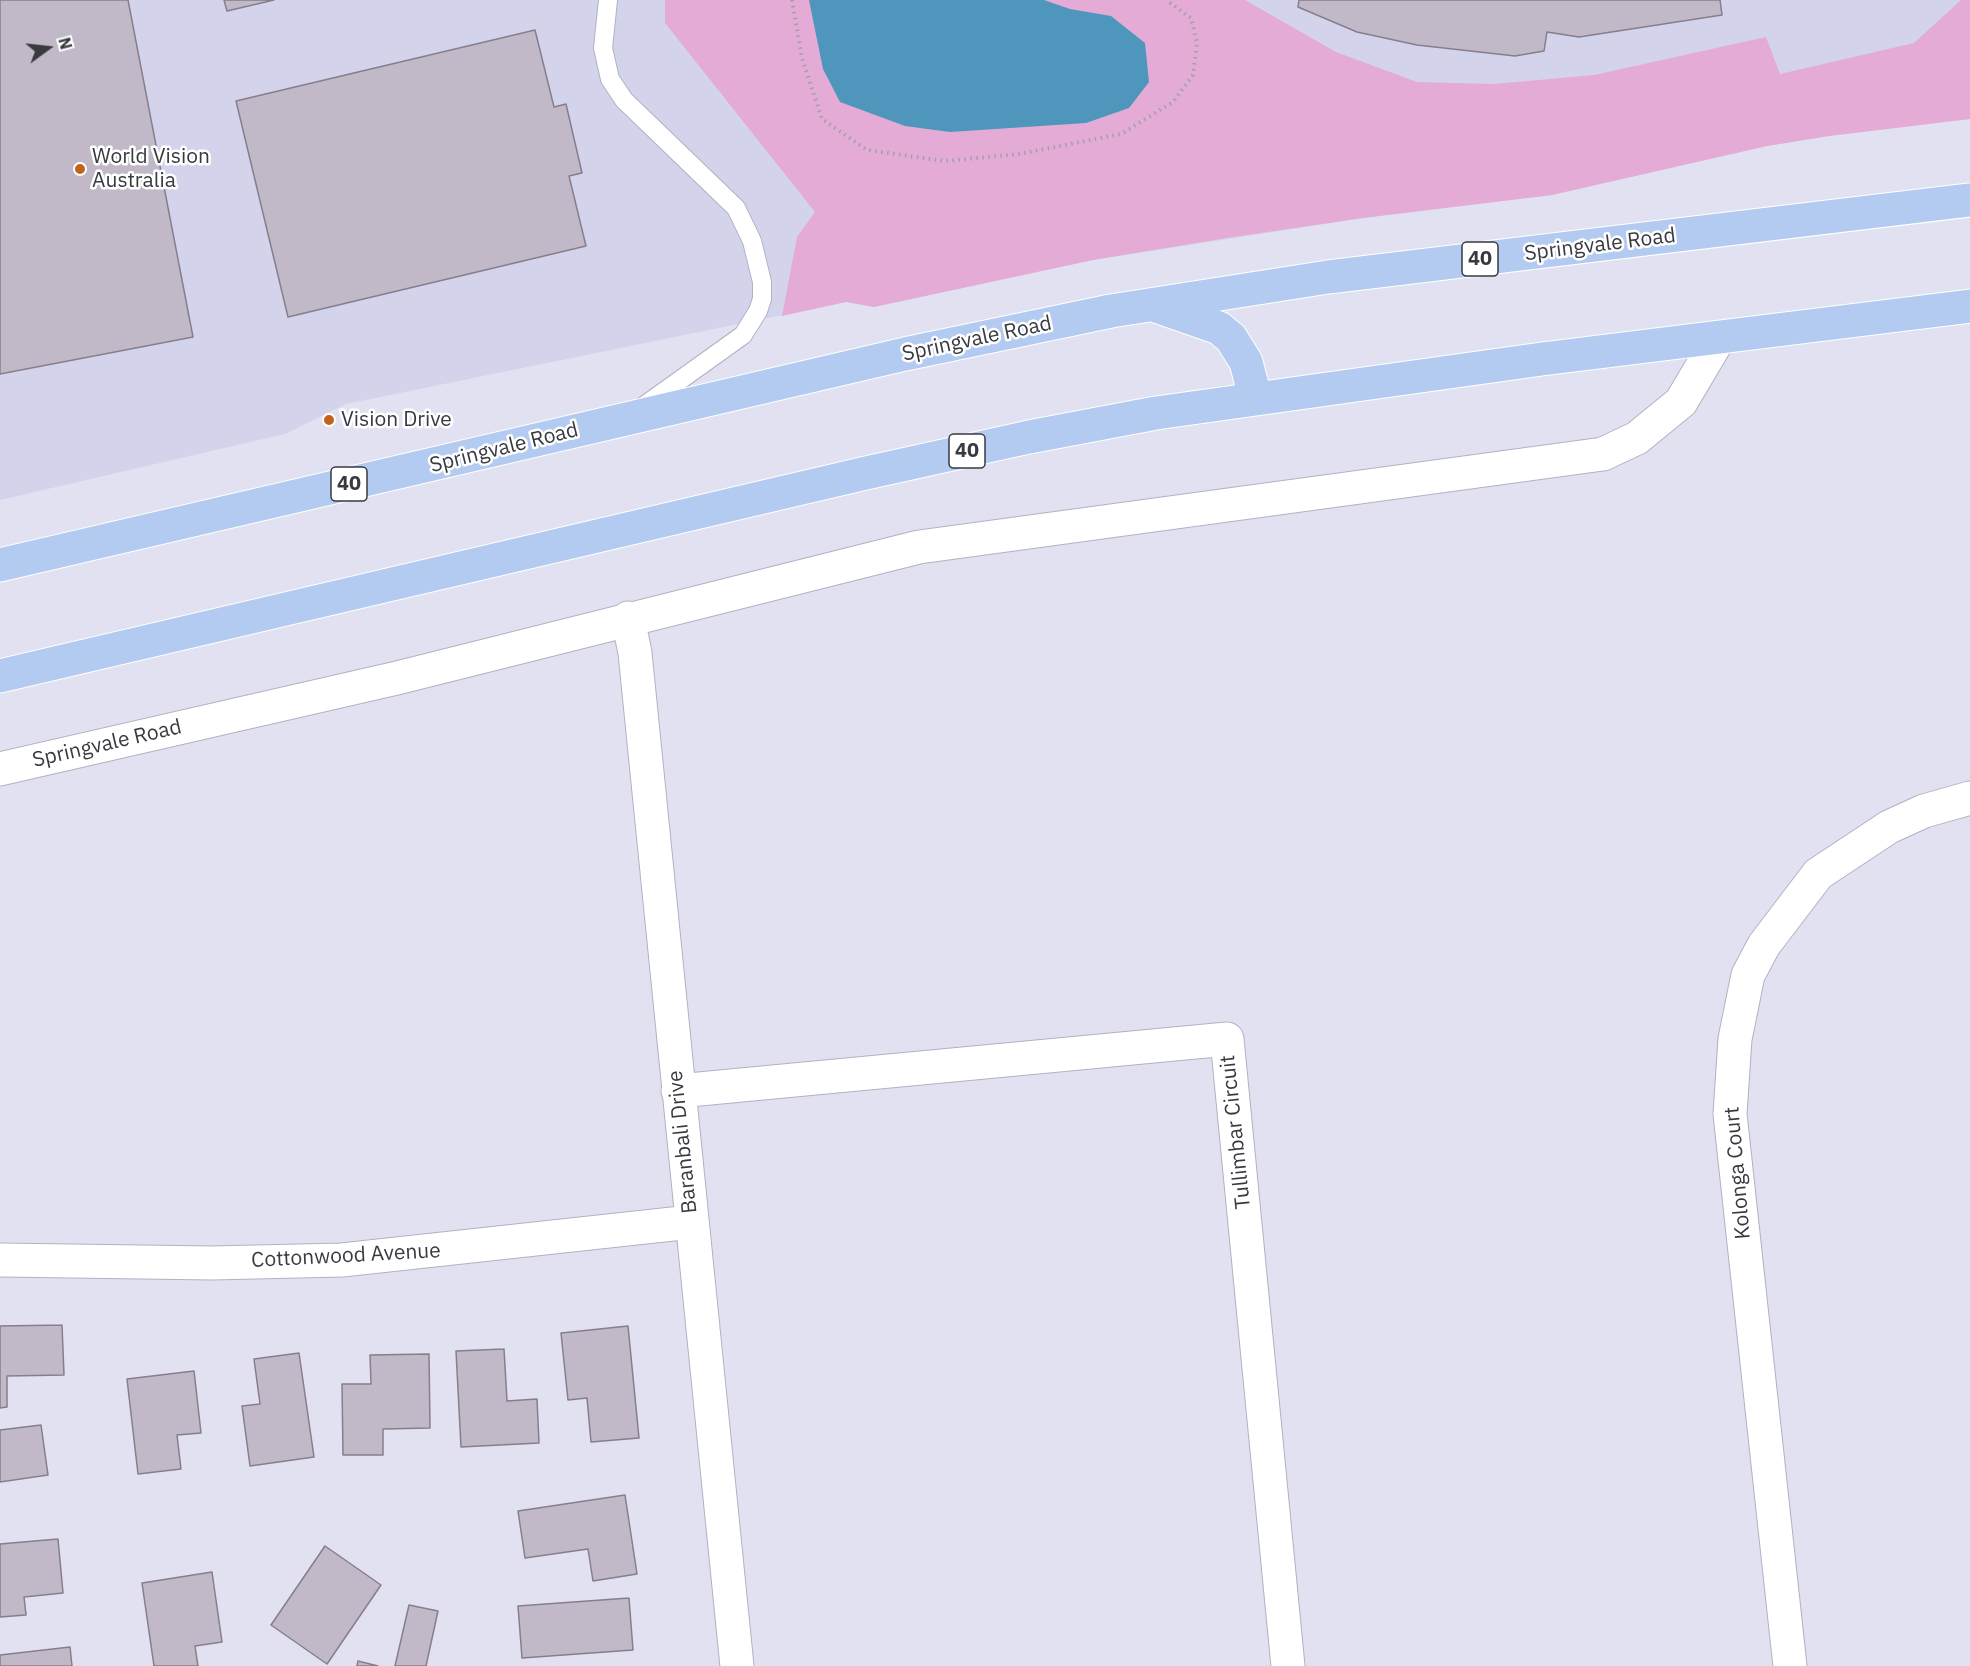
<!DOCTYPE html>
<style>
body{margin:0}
#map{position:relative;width:1970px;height:1666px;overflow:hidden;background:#e1e1f2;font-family:"IBM Plex Sans",sans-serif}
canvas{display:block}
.north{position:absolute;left:18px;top:18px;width:60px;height:60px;-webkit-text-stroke:4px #fff;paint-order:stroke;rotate:75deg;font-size:16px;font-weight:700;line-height:24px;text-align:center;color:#393a40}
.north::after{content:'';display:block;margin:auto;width:21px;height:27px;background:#393a40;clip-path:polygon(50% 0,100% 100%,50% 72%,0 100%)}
</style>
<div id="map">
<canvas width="1970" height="1666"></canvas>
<div class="north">N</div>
</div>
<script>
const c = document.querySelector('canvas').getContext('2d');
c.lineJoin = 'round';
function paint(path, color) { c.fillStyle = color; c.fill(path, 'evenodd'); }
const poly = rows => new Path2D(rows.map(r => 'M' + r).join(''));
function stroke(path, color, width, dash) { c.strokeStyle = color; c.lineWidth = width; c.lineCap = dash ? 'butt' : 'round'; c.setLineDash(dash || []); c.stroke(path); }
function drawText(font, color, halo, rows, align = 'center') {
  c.font = font + ' "IBM Plex Sans",sans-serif'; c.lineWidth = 5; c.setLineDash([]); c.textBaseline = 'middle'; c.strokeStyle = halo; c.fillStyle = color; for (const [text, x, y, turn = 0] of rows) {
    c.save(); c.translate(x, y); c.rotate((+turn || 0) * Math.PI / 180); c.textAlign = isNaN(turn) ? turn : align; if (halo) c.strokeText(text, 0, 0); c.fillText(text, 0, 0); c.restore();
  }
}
paint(poly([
 [0,0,1970,0,1970,119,1829,136,1767,146,1552,195,1363,218,1093,260,874,307,846,302,346,404,285,434,0,500]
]), '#d3d4ec');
paint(poly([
 [665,0,1245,0,1336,52,1417,82,1494,84,1594,75,1766,37,1780,74,1914,43,1961,0,1970,0,1970,119,1829,136,1767,146,1552,195,1363,218,1227,238,1093,260,874,307,846,302,782,316,797,237,815,212,665,23]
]), '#e4abd6');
paint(poly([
 [809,0,1044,0,1070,9,1111,16,1145,43,1149,82,1129,108,1086,123,950,132,905,126,840,102,823,69]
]), '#4f96bc');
const building = poly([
 [0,0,128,0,193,337,0,374,0,0],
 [224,0,274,0,227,11,224,0],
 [1299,0,1720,0,1722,15,1579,37,1547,32,1544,51,1515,56,1417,45,1357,32,1298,7,1299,0],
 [535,30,554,107,566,104,582,173,569,176,586,246,288,317,236,101,535,30],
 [62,1325,64,1375,7,1376,7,1407,0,1408,0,1326,62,1325],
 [628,1326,639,1438,591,1442,587,1398,568,1400,561,1333,628,1326],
 [504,1349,507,1401,537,1399,539,1443,461,1447,456,1351,504,1349],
 [299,1353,314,1457,250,1466,242,1406,260,1404,254,1359,299,1353],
 [429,1354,430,1428,383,1429,383,1455,343,1455,342,1384,371,1384,370,1355,429,1354],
 [194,1371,201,1433,177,1435,181,1469,138,1474,127,1379,194,1371],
 [41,1425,48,1475,0,1482,0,1430,41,1425],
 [625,1495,637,1574,593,1581,588,1549,525,1558,518,1511,625,1495],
 [58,1539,63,1593,24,1597,26,1615,0,1617,0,1544,58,1539],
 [325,1546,381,1585,327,1664,271,1625,325,1546],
 [212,1572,222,1642,195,1646,198,1666,154,1666,142,1583,212,1572],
 [629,1598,633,1650,522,1658,518,1606,629,1598],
 [409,1605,438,1611,426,1666,395,1666,409,1605],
 [70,1647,72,1666,0,1666,0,1655,70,1647],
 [358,1661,378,1666,357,1666,358,1661]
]);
paint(building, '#c2b9c8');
stroke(building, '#867e8d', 1.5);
const lane = poly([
 [608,0,603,48,610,79,624,100,736,208,752,241,762,282,762,299,758,311,743,335,641,408]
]);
const street = poly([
 [628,618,635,653,737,1666],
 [0,769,397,678,919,547,1603,454,1637,438,1681,402,1719,338],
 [678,1091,1227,1039,1288,1666],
 [0,1260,212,1263,342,1260,691,1222],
 [1790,1666,1730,1114,1735,1039,1748,975,1764,945,1818,874,1889,827,1924,811,1970,798]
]);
const highway = poly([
 [1156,306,1219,328,1231,338,1246,362,1255,397],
 [0,565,905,354,1111,311,1328,277,1970,200],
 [0,676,866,473,1029,437,1156,413,1542,359,1970,306]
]);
stroke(lane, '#b1b2c2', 20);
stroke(street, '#b1b2c2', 35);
stroke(highway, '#fff', 35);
stroke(poly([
 [792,0,802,58,822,119,867,150,945,161,1019,154,1121,134,1173,102,1193,75,1197,42,1191,18,1166,0]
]), '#a0a0ad', 4, [1.5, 4.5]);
stroke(lane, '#fff', 18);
stroke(street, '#fff', 33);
stroke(highway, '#b3cbf1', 33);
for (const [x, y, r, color] of [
 [80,169,6,"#c1621d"],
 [329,420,6,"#c1621d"]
]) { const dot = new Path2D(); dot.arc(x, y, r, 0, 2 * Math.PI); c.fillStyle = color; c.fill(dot); stroke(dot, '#fff', 2); }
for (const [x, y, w] of [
 [1480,259,36],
 [967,451,36],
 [349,484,36]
]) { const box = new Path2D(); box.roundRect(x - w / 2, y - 17, w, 34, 4.5); c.fillStyle = '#fff'; c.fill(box); stroke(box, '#393a40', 1.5); }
drawText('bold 20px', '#393a40', null, [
 ["40",1480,259],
 ["40",967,451],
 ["40",349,484]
]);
drawText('21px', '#393a40', '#fff', [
 ["World Vision",92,157],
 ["Australia",92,181],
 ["Vision Drive",341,420]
], 'left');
drawText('21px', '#393a40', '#fff', [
 ["Springvale Road",1600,245,-7],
 ["Springvale Road",977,339,-12],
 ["Springvale Road",504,448,-14],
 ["Springvale Road",107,744,-13],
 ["Tullimbar Circuit",1236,1132,-96],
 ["Baranbali Drive",683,1142,-96],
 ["Kolonga Court",1738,1173,-95],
 ["Cottonwood Avenue",346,1256,-3]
]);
</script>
